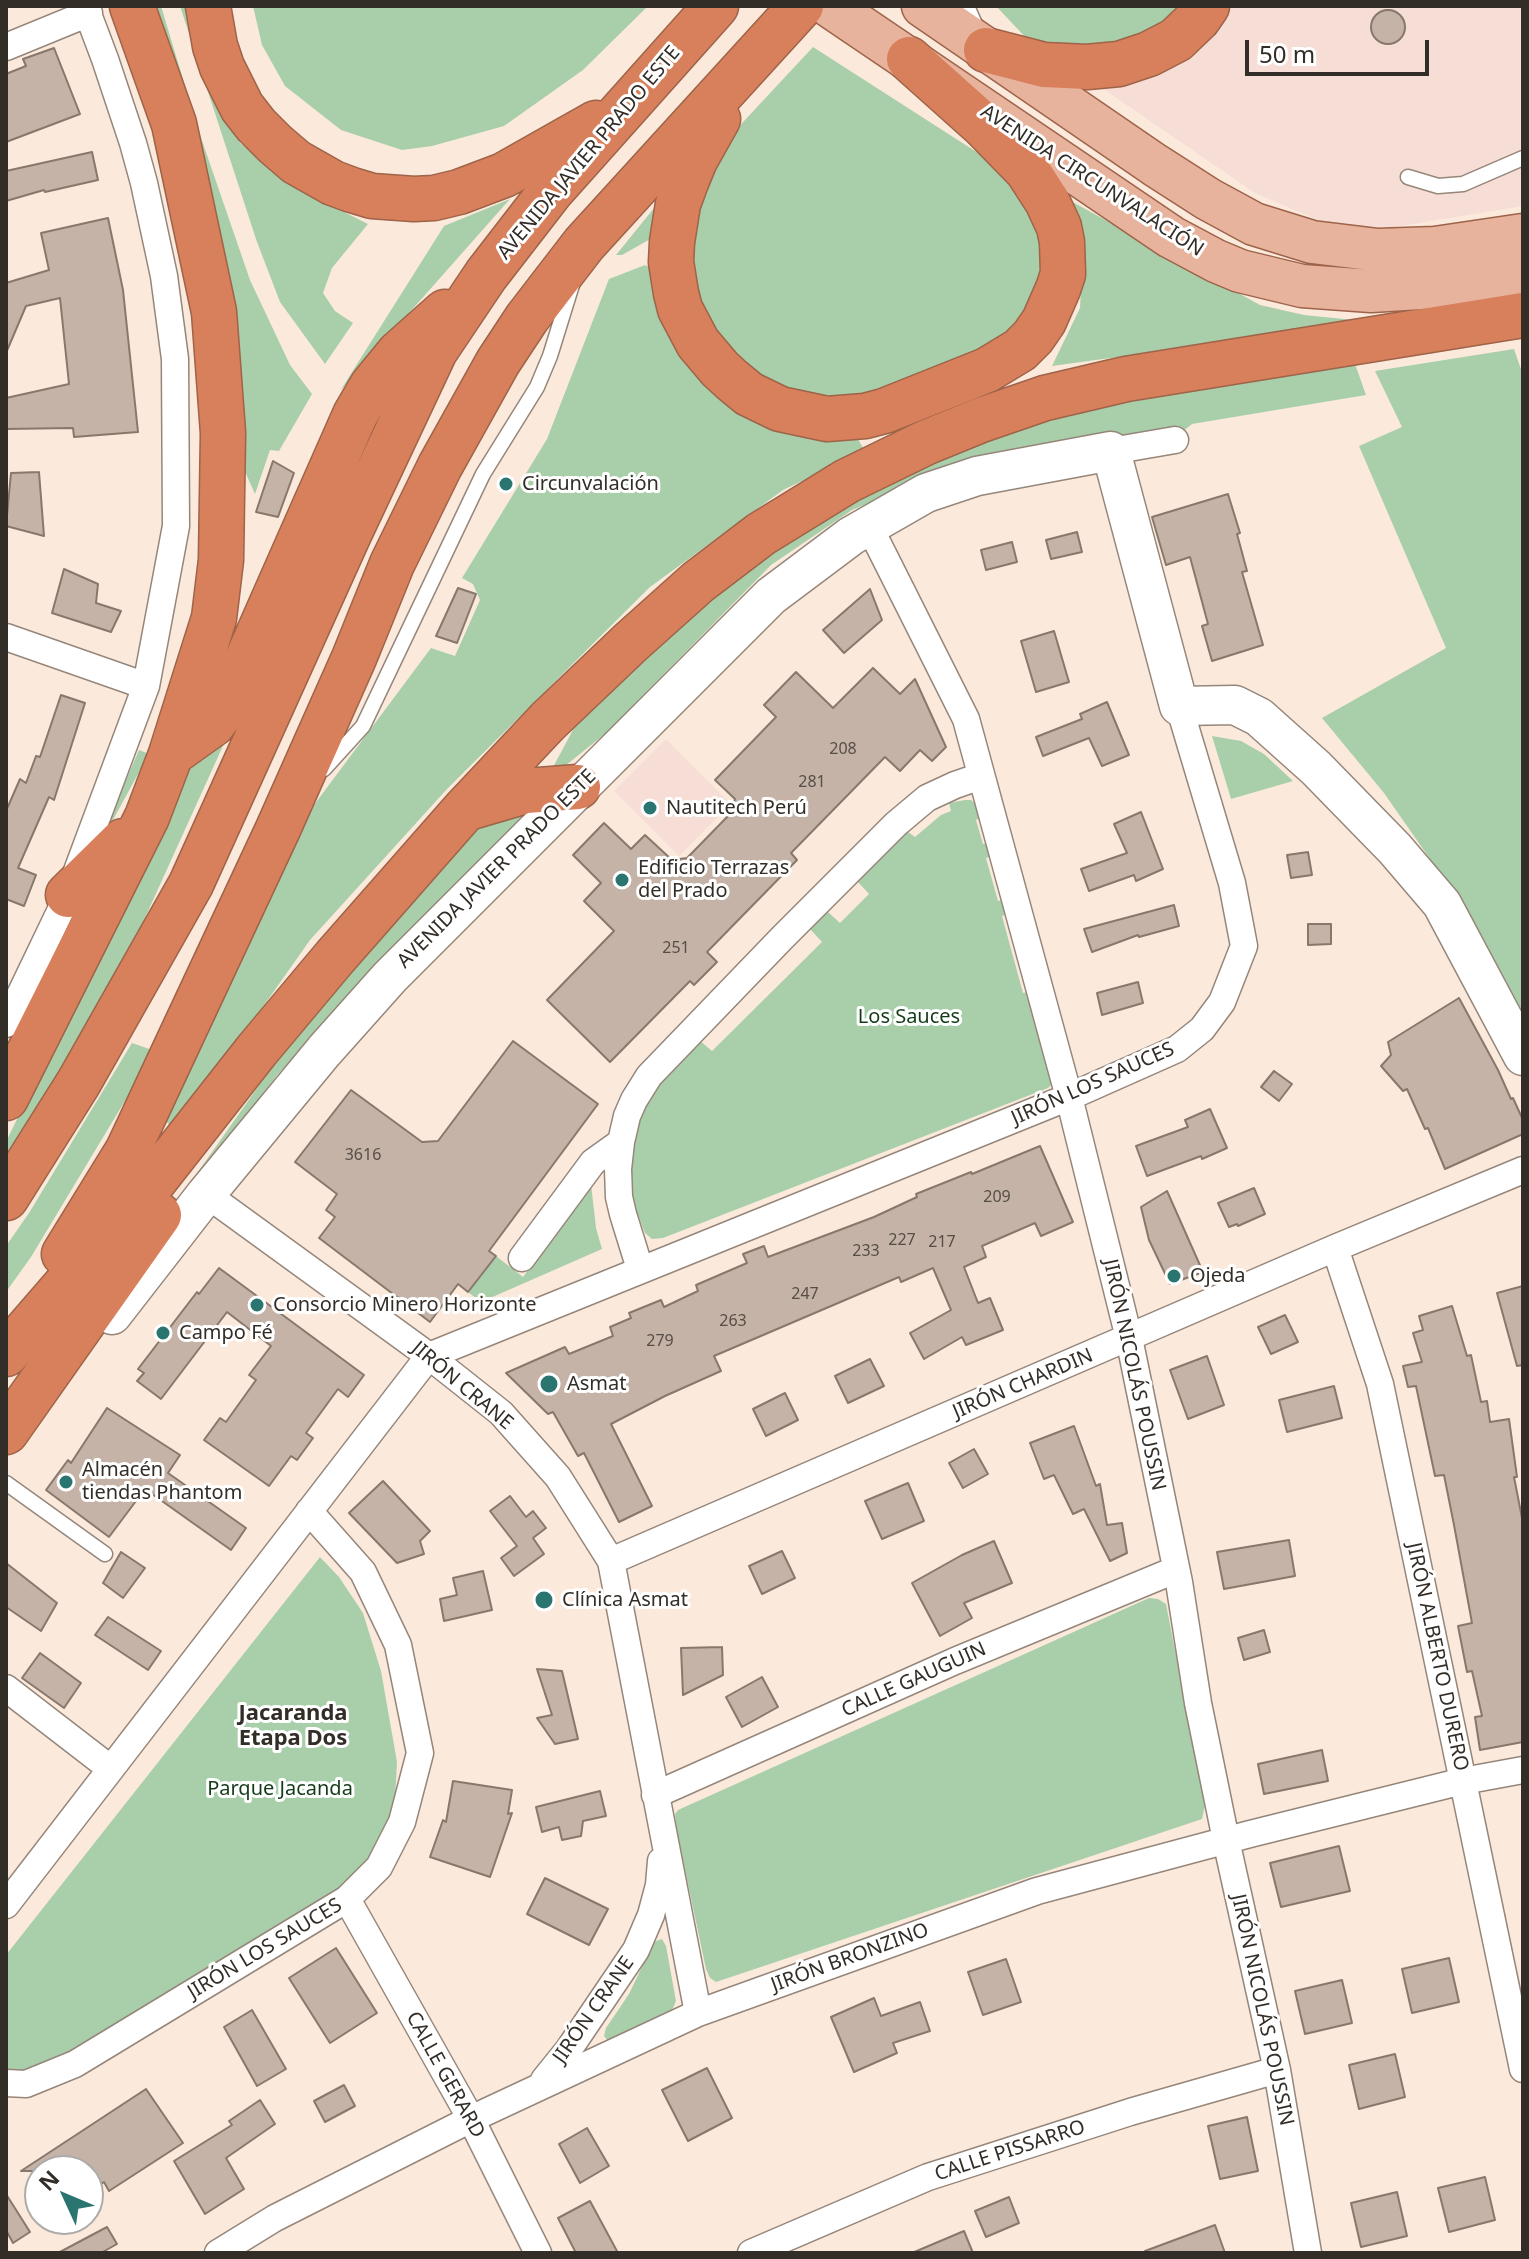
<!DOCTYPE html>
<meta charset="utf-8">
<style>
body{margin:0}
#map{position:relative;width:1529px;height:2259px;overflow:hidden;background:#fbeadc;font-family:"Noto Sans",sans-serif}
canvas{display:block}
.frame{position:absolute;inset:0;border:8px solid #332d27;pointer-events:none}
.north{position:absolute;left:24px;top:2155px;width:80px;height:80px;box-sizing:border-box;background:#fff;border:2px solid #adaba9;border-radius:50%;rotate:314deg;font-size:22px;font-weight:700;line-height:32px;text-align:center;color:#332d27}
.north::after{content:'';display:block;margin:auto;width:28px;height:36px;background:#2b7571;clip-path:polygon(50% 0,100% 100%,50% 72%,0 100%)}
.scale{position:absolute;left:1245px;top:40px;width:184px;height:36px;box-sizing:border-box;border:4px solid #332d27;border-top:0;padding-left:10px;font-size:24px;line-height:28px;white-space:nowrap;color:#332d27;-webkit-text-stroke:6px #fff;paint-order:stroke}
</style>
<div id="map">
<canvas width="1529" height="2259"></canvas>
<div class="frame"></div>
<div class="north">N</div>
<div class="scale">50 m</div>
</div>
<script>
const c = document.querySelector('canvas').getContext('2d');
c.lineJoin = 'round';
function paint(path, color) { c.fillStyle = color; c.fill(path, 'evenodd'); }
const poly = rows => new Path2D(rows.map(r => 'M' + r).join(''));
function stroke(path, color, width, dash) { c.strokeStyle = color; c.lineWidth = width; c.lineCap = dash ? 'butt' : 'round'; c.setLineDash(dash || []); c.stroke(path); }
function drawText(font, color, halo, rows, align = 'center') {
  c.font = font + ' "Noto Sans",sans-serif'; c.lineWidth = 6; c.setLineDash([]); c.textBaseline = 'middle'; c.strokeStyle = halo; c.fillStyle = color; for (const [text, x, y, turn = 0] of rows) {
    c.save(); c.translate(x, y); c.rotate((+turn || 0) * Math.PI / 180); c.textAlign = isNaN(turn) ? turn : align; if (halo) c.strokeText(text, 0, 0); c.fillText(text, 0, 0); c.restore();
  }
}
paint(poly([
 [1232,6,1523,6,1523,206,1388,228,1320,221,1255,193,1099,86,1181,54,1229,14],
 [666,739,731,804,679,856,614,791]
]), '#f6ddd5');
paint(poly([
 [143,6,161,6,198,129,250,280,290,365,312,394,279,451,270,450,255,494,242,465],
 [180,6,200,6,211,82,240,143,300,190,368,224,332,268,323,293,335,311,353,323,325,364,280,302,257,242],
 [253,6,648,6,583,70,504,126,432,146,402,150,341,130,285,86,262,45],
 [996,6,1192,6,1176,22,1095,57,1028,40],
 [813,47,1017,178,1028,190,1048,269,1014,337,842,406,767,385,708,327,687,256,689,215,731,135],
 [1060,195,1260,305,1304,315,1374,322,1052,366,1080,308,1083,249],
 [663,197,661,233,622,255,616,255],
 [510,199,340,391,444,226],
 [645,265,657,271,668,317,856,436,865,451,783,490,650,587,447,789,310,940,177,1129,163,1120,311,809,431,648,455,656,480,600,473,584,462,578,547,439,609,279],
 [1514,349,1523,375,1523,1017,1437,869,1384,793,1322,718,1446,648,1359,446,1402,427,1375,371],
 [1354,361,1366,395,1192,424,1181,433,921,481,852,510,771,565,606,733,545,782,581,715,749,564,850,496,964,439,1173,387],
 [1212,736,1241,741,1264,754,1293,781,1231,799],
 [227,737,144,920,6,1166,6,1142,183,774,197,756],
 [139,750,149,754,91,860],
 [965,800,971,800,977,805,984,816,976,820,983,844,991,842,994,855,986,858,998,901,1007,899,1010,913,1002,916,1023,993,1032,991,1053,1083,1048,1088,663,1238,652,1239,645,1233,637,1212,630,1188,629,1162,640,1117,653,1093,669,1070,699,1040,712,1051,822,942,810,929,828,912,840,923,869,894,858,882,908,832,915,837,941,815,951,811,949,803],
 [528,814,277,1075,160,1234,157,1230,289,1043,389,925,476,828,499,817],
 [132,1043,155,1051,31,1257,6,1292,6,1246,29,1213],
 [591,1184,596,1228,602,1249,481,1302,468,1292,496,1256,523,1277],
 [320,1557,339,1577,363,1613,381,1671,397,1762,395,1799,386,1835,359,1873,350,1883,81,2047,46,2065,17,2073,6,2074,6,1955],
 [1149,1598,1158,1599,1166,1604,1205,1805,1202,1819,722,1980,716,1982,710,1978,706,1969,676,1827,675,1814,678,1810],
 [662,1939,666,1946,676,2001,673,2008,664,2018,614,2041,608,2041,604,2036,606,2028,629,1994,652,1946,656,1941]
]), '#a9ceaa');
const building = poly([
 '1371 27a17 17 0 1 1 34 0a17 17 0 1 1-34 0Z',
 [54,48,80,114,6,142,6,74,26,66,23,59,54,48],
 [92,152,98,180,45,192,44,190,6,201,6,171,92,152],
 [108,218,123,290,138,432,74,437,73,428,6,429,6,398,69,384,60,298,26,306,6,353,6,283,49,270,41,233,108,218],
 [273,461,294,473,278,517,256,512,273,461],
 [39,472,44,536,6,526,11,473,39,472],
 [1228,494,1240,533,1237,534,1247,571,1242,572,1263,645,1212,661,1202,626,1208,624,1190,557,1166,565,1152,517,1228,494],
 [1077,532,1082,552,1051,559,1046,540,1077,532],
 [1012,542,1017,562,986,570,981,550,1012,542],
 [64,569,98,584,96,603,121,611,111,632,52,613,64,569],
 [458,588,476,594,457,643,436,636,458,588],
 [870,589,882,620,844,653,823,630,870,589],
 [1054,631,1069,682,1036,692,1021,641,1054,631],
 [873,668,900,694,915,679,946,747,932,761,920,750,900,771,885,757,791,853,797,860,707,952,717,962,694,985,690,981,610,1062,547,1000,614,931,584,901,601,883,573,855,604,823,631,849,645,835,672,860,687,858,730,814,735,799,715,780,776,717,764,705,796,672,833,708,873,668],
 [61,695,85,703,54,800,49,797,18,868,36,875,24,906,6,899,6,811,20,779,26,783,36,756,40,757,61,695],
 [1107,702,1129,755,1102,766,1089,738,1043,756,1036,737,1082,719,1080,714,1107,702],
 [1141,812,1163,869,1136,881,1134,875,1089,891,1081,869,1127,853,1114,824,1141,812],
 [1308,852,1312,875,1291,878,1287,855,1308,852],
 [1174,905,1179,926,1139,937,1138,935,1092,952,1084,929,1174,905],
 [1308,924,1331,924,1331,944,1308,945,1308,924],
 [1138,982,1143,1003,1102,1015,1097,993,1138,982],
 [1459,998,1498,1070,1511,1099,1513,1098,1523,1120,1523,1134,1445,1169,1428,1128,1425,1129,1407,1089,1403,1091,1381,1066,1391,1055,1388,1042,1459,998],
 [513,1041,598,1104,489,1251,496,1256,468,1292,458,1284,430,1322,319,1238,335,1217,326,1210,337,1194,295,1162,351,1090,422,1142,438,1141,513,1041],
 [1274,1071,1292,1084,1279,1101,1261,1087,1274,1071],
 [1210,1109,1227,1148,1202,1159,1201,1156,1147,1176,1136,1146,1188,1127,1185,1120,1210,1109],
 [1040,1146,1073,1222,1041,1236,1035,1223,982,1246,986,1257,964,1267,978,1303,990,1298,1003,1330,966,1345,962,1337,924,1359,910,1333,951,1310,933,1268,901,1282,899,1277,714,1356,721,1371,665,1396,611,1424,652,1506,619,1522,584,1453,578,1456,553,1412,548,1414,506,1373,565,1347,569,1354,613,1336,610,1327,631,1318,629,1313,661,1300,664,1307,698,1291,696,1285,747,1263,743,1254,764,1246,768,1257,874,1217,917,1197,916,1194,971,1172,972,1174,1040,1146],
 [1254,1188,1265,1214,1238,1226,1237,1224,1229,1227,1218,1203,1254,1188],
 [1167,1191,1203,1272,1170,1284,1149,1240,1141,1207,1167,1191],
 [219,1268,364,1375,348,1397,338,1389,306,1433,313,1438,297,1460,291,1456,269,1486,204,1440,220,1418,226,1422,256,1380,249,1375,271,1346,227,1312,161,1399,137,1381,144,1373,138,1369,197,1292,199,1294,219,1268],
 [1523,1286,1523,1365,1517,1366,1497,1293,1523,1286],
 [1452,1306,1467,1356,1471,1355,1481,1402,1487,1401,1490,1422,1509,1419,1517,1477,1514,1477,1523,1523,1523,1742,1480,1750,1475,1717,1482,1716,1472,1671,1467,1672,1458,1626,1472,1623,1454,1525,1444,1475,1435,1476,1416,1386,1408,1387,1403,1366,1422,1362,1413,1333,1423,1330,1419,1316,1452,1306],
 [1285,1315,1298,1342,1271,1354,1258,1327,1285,1315],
 [1207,1356,1224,1405,1188,1419,1170,1370,1207,1356],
 [870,1359,884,1386,848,1403,835,1376,870,1359],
 [1334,1386,1342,1418,1287,1432,1279,1400,1334,1386],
 [785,1393,798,1420,766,1436,753,1409,785,1393],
 [107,1408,180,1455,168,1473,246,1528,231,1550,145,1489,109,1537,46,1490,68,1460,71,1463,107,1408],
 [1074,1426,1096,1486,1100,1484,1107,1525,1122,1523,1127,1553,1110,1561,1084,1509,1073,1514,1054,1475,1044,1479,1030,1443,1074,1426],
 [974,1449,988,1474,963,1488,949,1463,974,1449],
 [383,1481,430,1531,420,1541,424,1554,397,1563,349,1513,383,1481],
 [908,1483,924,1521,882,1539,865,1501,908,1483],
 [510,1496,526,1517,533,1511,546,1528,533,1538,544,1554,514,1576,501,1558,517,1546,490,1511,510,1496],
 [1289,1540,1295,1576,1224,1589,1217,1552,1289,1540],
 [994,1541,1012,1583,964,1603,972,1618,940,1636,912,1583,962,1555,994,1541],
 [782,1551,795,1578,762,1594,749,1566,782,1551],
 [121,1552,145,1568,123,1598,103,1583,121,1552],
 [6,1563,57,1603,41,1631,6,1607,6,1563],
 [483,1571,492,1610,444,1621,440,1599,457,1595,453,1578,483,1571],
 [108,1617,161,1651,148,1670,95,1635,108,1617],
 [1264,1630,1270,1652,1244,1660,1238,1638,1264,1630],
 [722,1647,723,1675,683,1695,681,1648,722,1647],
 [40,1653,81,1683,64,1708,22,1678,40,1653],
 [537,1669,562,1671,578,1739,555,1744,537,1718,552,1715,537,1669],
 [762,1677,778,1707,742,1727,726,1697,762,1677],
 [1322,1750,1328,1781,1264,1794,1258,1764,1322,1750],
 [453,1781,512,1790,508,1814,512,1813,490,1877,430,1857,443,1820,446,1822,453,1781],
 [600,1791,606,1816,583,1821,581,1836,562,1840,559,1827,542,1832,536,1807,600,1791],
 [1339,1846,1350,1891,1281,1907,1270,1863,1339,1846],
 [545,1878,608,1909,589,1945,527,1914,545,1878],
 [336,1948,377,2013,330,2043,289,1978,336,1948],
 [1449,1958,1459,2002,1412,2013,1402,1969,1449,1958],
 [1006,1959,1021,2002,983,2015,968,1972,1006,1959],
 [1342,1980,1352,2023,1305,2034,1295,1991,1342,1980],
 [874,1998,881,2016,920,2002,930,2031,893,2043,897,2053,854,2072,831,2017,874,1998],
 [252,2010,286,2069,257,2086,224,2027,252,2010],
 [1395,2054,1405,2097,1359,2109,1349,2065,1395,2054],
 [707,2068,732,2118,688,2141,662,2090,707,2068],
 [344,2085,355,2106,325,2122,314,2101,344,2085],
 [146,2089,183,2143,109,2191,104,2182,88,2193,88,2171,21,2171,146,2089],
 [260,2100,275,2124,226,2158,244,2189,205,2214,174,2161,232,2125,229,2121,260,2100],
 [1247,2117,1258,2171,1220,2179,1208,2126,1247,2117],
 [587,2128,609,2166,580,2183,559,2144,587,2128],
 [1485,2177,1495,2220,1449,2232,1438,2188,1485,2177],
 [1397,2192,1407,2236,1361,2247,1351,2203,1397,2192],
 [6,2194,30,2232,13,2243,6,2230,6,2194],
 [1009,2197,1019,2223,986,2237,975,2211,1009,2197],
 [590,2201,618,2253,576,2253,558,2218,590,2201],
 [1215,2225,1225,2253,1145,2253,1145,2251,1215,2225],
 [107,2227,117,2244,101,2253,58,2253,107,2227],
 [964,2231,973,2253,912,2253,964,2231]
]);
paint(building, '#c4b3a6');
stroke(building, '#88786c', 2);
const lane = poly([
 [967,6,978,31],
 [1408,177,1438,186,1463,184,1523,158],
 [324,769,363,726,483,474,537,387,550,356,572,285],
 [6,1483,105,1554]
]);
const street = poly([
 [6,47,89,13],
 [1111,451,1175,440],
 [868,524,966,719,1069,1097,1129,1338,1179,1582,1198,1703,1226,1840,1277,2070,1308,2253],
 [6,637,146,686],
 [6,1024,68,895,146,686,176,526,175,359,164,276,144,183,133,143,105,59,85,6],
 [206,1194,429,1356,501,1413,558,1477,611,1561,698,2013],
 [1335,1248,1380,1384,1523,2069],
 [522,1258,593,1162,621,1142],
 [640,1269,623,1214,619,1197,618,1169,621,1142,627,1116,634,1100,649,1076,782,938,896,824,927,798,955,785,981,776],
 [611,1561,1335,1248,1523,1170],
 [6,1688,111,1769],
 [655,1795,955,1661,1175,1570],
 [347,1899,471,2119,538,2253],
 [6,1905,429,1356,1069,1097,1177,1049,1202,1029,1222,1002,1244,946,1232,883,1179,706],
 [544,2080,569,2049,636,1950,651,1915,659,1885,661,1861],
 [6,2083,26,2084,75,2064,347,1899,379,1867,402,1822,420,1753,398,1645,363,1572,309,1511],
 [218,2253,275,2218,471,2119,698,2013,1037,1891,1250,1834,1463,1781,1523,1770],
 [751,2253,928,2177,1130,2112,1277,2070]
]);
const secondary = poly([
 [112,1315,206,1194,324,1051,390,977,771,596,851,536,926,493,977,476,1111,451,1179,706,1235,705,1259,717,1316,768,1395,849,1442,904,1523,1056]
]);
const primary = poly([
 [830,6,1171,237,1216,261,1240,271,1302,286,1371,291,1453,286,1523,275],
 [923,6,1155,165,1208,199,1254,224,1312,242,1378,250,1435,248,1523,235]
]);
const highway = poly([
 [208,6,215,46,222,67,242,107,256,125,275,144,296,162,333,183,352,190,372,196,414,199,434,198,459,192,504,175,596,123],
 [986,50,1044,65,1087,67,1119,64,1149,54,1176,40,1198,19,1207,6],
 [718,119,695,160,686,182,678,204,672,242,671,262,676,293,680,309,698,343,720,369,732,380,749,394,780,409,827,419,865,416,884,411,987,370,1020,350,1033,337,1044,321,1058,289,1063,274,1062,242,1059,227,1047,201,1027,170,984,126,909,59],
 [171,754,213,724,227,705,355,415,372,386,399,353,445,312],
 [468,808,526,791,578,787],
 [68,895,123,841],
 [6,1098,147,817,171,754,214,618,221,560,223,433,214,312,174,124,132,6],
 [6,1198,79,1082,191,884,349,534,435,351,486,275,551,191,716,6],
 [64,1254,128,1150,278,829,354,658,392,564,440,466,498,362,527,318,584,244,801,6],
 [6,1354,136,1204,257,1050,335,957,466,808,548,721,631,642,698,582,761,534,847,481,927,442,981,420,1045,398,1126,379,1523,315],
 [6,1432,159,1215]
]);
stroke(lane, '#96867a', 17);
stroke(street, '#96867a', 29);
stroke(secondary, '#96867a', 41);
stroke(primary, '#9e6349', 45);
stroke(highway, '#9e6349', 47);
stroke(lane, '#fff', 14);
stroke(street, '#fff', 26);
stroke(secondary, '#fff', 38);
stroke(primary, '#e7b39d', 42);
stroke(highway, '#d7805b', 44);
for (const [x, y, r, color] of [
 [506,484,8,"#2b7571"],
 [650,808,8,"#2b7571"],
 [622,880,8,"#2b7571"],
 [1174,1276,8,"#2b7571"],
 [257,1305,8,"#2b7571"],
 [163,1333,8,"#2b7571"],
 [549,1384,10,"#2b7571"],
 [66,1482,8,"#2b7571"],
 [544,1600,10,"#2b7571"]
]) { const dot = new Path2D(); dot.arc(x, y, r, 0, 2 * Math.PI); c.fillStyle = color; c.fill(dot); stroke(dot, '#fff', 3); }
drawText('16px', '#574e47', null, [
 ["208",843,749],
 ["281",812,782],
 ["251",676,948],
 ["3616",363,1155],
 ["209",997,1197],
 ["227",902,1240],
 ["217",942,1242],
 ["233",866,1251],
 ["247",805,1294],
 ["263",733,1321],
 ["279",660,1341]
]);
drawText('20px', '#332d27', '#fff', [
 ["AVENIDA JAVIER PRADO ESTE",589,153,-50],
 ["AVENIDA CIRCUNVALACIÓN",1092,181,33],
 ["AVENIDA JAVIER PRADO ESTE",497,869,-45],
 ["JIRÓN LOS SAUCES",1093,1084,-24],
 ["JIRÓN NICOLÁS POUSSIN",1134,1375,78],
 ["JIRÓN CHARDIN",1023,1384,-23],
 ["JIRÓN CRANE",462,1386,40],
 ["JIRÓN ALBERTO DURERO",1437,1657,78],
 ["CALLE GAUGUIN",914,1680,-24],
 ["JIRÓN LOS SAUCES",265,1949,-31],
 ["JIRÓN BRONZINO",850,1958,-20],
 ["JIRÓN CRANE",594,2010,-55],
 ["JIRÓN NICOLÁS POUSSIN",1262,2010,78],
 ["CALLE GERARD",445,2075,61],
 ["CALLE PISSARRO",1010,2151,-18]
]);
drawText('20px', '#332d27', '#fff', [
 ["Circunvalación",522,484],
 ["Nautitech Perú",666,808],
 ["Edificio Terrazas",638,868],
 ["del Prado",638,891],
 ["Ojeda",1190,1276],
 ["Consorcio Minero Horizonte",273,1305],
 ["Campo Fé",179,1333],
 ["Asmat",567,1384],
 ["Almacén",82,1470],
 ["tiendas Phantom",82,1493],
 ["Clínica Asmat",562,1600]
], 'left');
drawText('20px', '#133b17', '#fff', [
 ["Los Sauces",909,1017],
 ["Parque Jacanda",280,1789]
]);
drawText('bold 22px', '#332d27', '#fff', [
 ["Jacaranda",293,1714],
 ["Etapa Dos",293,1739]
]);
</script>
